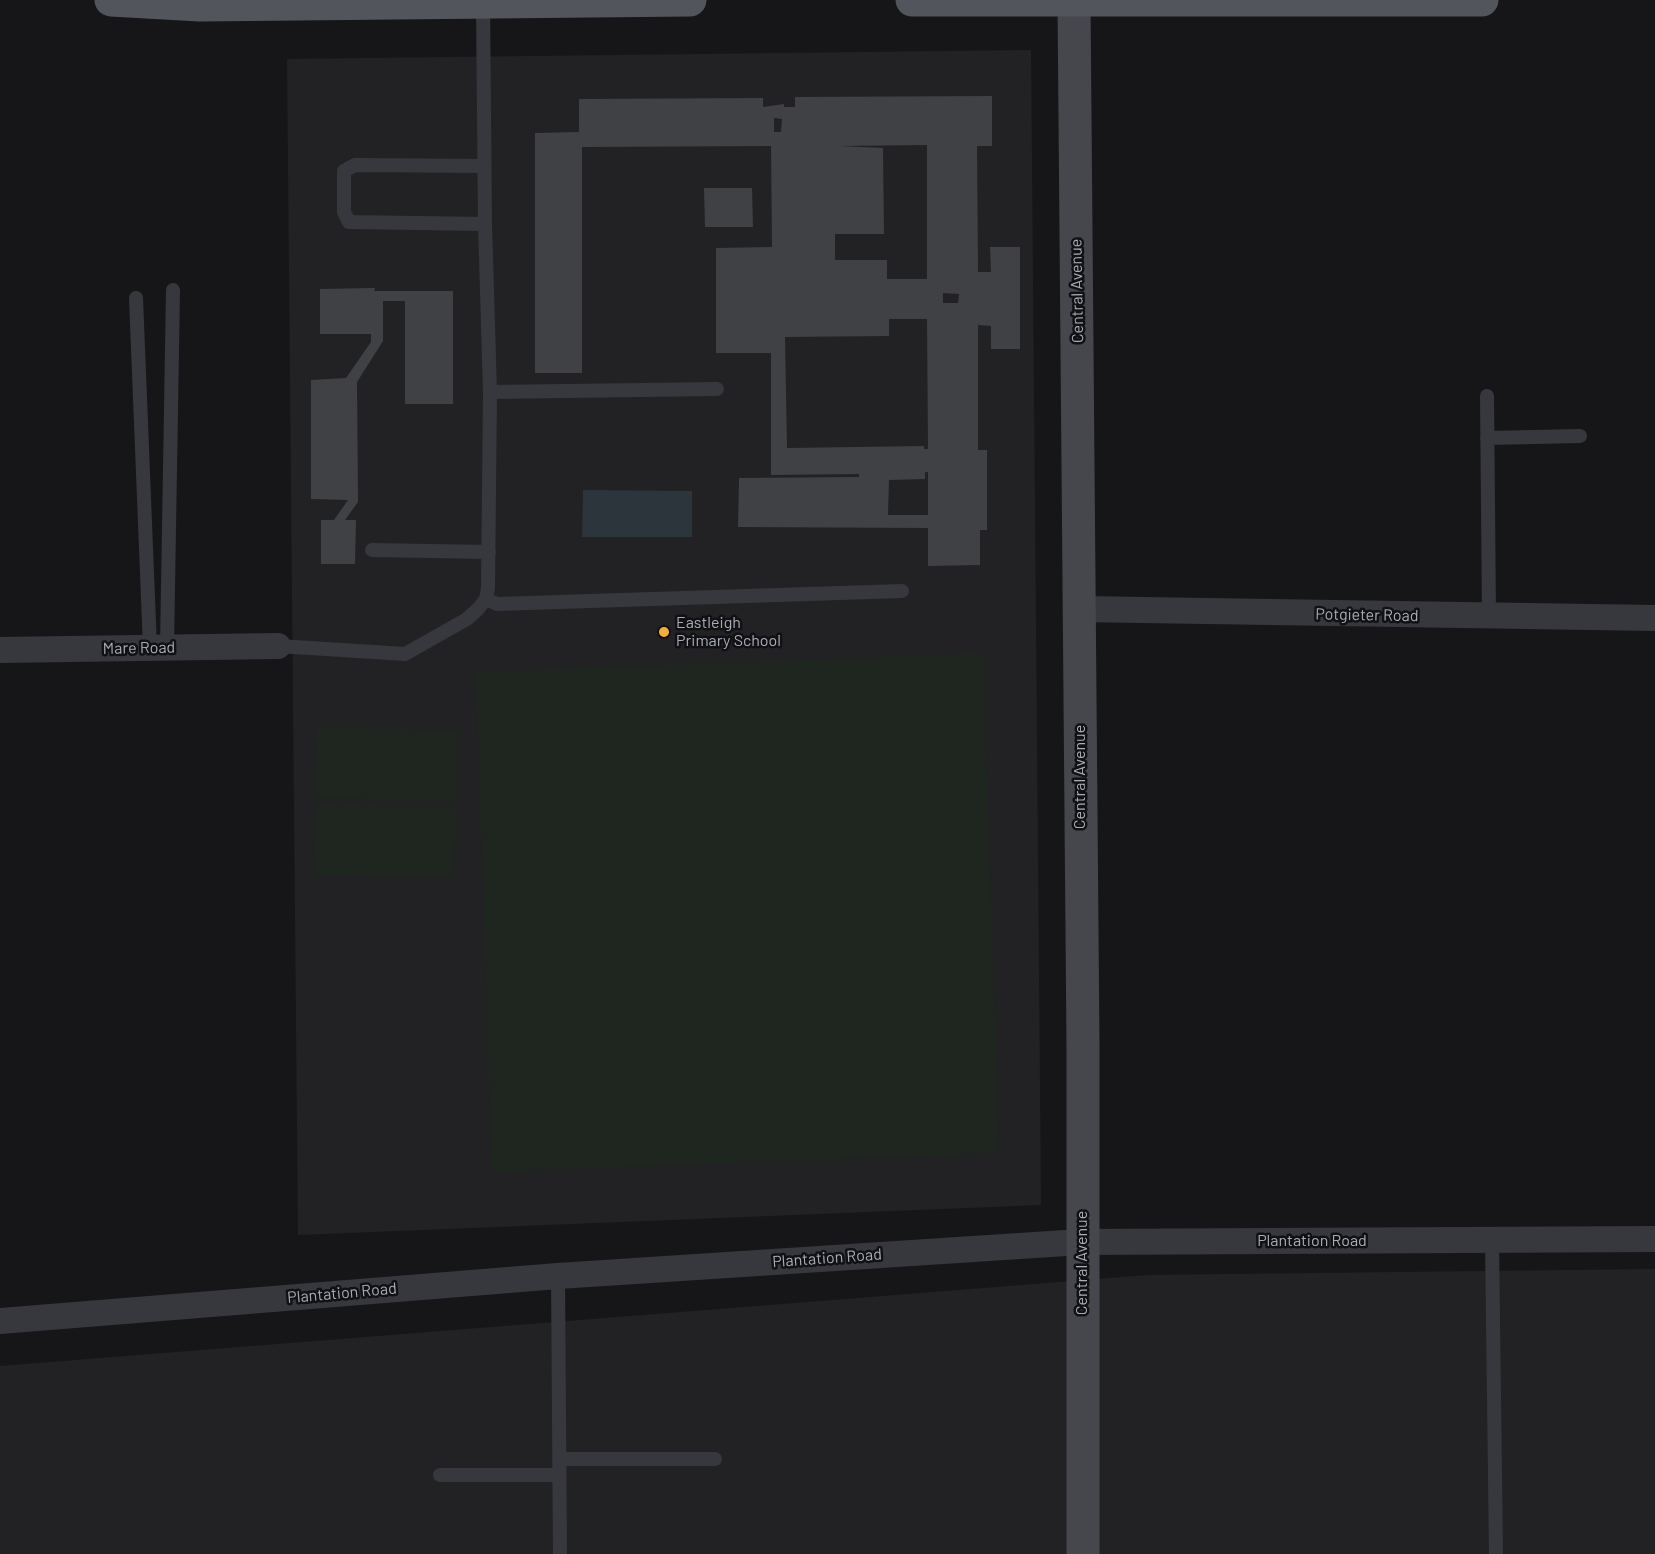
<!DOCTYPE html>
<style>
body{margin:0}
canvas{display:block;background:#161618}
</style>
<canvas width="1655" height="1554"></canvas>
<script>
const c = document.querySelector('canvas').getContext('2d');
c.lineJoin = 'round';
function paint(path, color) { c.fillStyle = color; c.fill(path, 'evenodd'); }
const poly = rows => new Path2D(rows.map(r => 'M' + r).join(''));
function stroke(path, color, width, dash) { c.strokeStyle = color; c.lineWidth = width; c.lineCap = dash ? 'butt' : 'round'; c.setLineDash(dash || []); c.stroke(path); }
function drawText(font, color, halo, rows, align = 'center') {
  c.font = font + ' Barlow,sans-serif'; c.lineWidth = 5; c.setLineDash([]); c.textBaseline = 'middle'; c.strokeStyle = halo; c.fillStyle = color; for (const [text, x, y, turn = 0] of rows) {
    c.save(); c.translate(x, y); c.rotate((+turn || 0) * Math.PI / 180); c.textAlign = isNaN(turn) ? turn : align; if (halo) c.strokeText(text, 0, 0); c.fillText(text, 0, 0); c.restore();
  }
}
paint(poly([
 [1031,50,1041,1205,298,1235,287,59],
 [1655,1269,1655,1554,0,1554,0,1366,1148,1275]
]), '#222225');
paint(poly([
 [983,653,999,1153,492,1172,476,672],
 [317,727,458,730,456,801,316,798],
 [315,805,456,807,454,878,313,875]
]), '#1e261f');
paint(poly([
 [583,490,692,491,692,537,582,537]
]), '#2c353c');
paint(poly([
 [992,96,992,146,977,146,978,272,991,272,990,247,1020,247,1020,349,991,349,991,326,978,325,978,450,987,450,987,530,980,530,980,565,928,566,928,528,738,527,739,478,859,477,859,474,771,475,771,353,716,353,716,248,772,247,771,146,582,147,582,373,535,373,535,133,579,132,579,99,763,98,763,107,784,104,784,107,795,107,795,97],
 [774,118,782,119,781,132,774,132],
 [927,145,927,279,887,279,887,260,835,260,835,234,884,234,883,148,839,146],
 [943,293,959,294,958,303,943,303],
 [889,319,927,319,928,449,924,449,924,446,787,448,785,337,889,336],
 [925,472,928,472,928,515,888,515,889,480,925,479],
 [704,188,752,188,753,227,705,227],
 [375,288,374,291,453,291,453,404,405,404,405,301,383,301,383,341,357,382,358,502,345,520,356,520,355,564,321,564,321,520,334,520,348,500,311,499,311,380,346,378,371,342,371,334,320,334,320,289]
]), '#404145');
stroke(poly([
 [483,1,485,224,490,392,717,389],
 [484,166,355,165,344,171,344,212,349,222,485,224],
 [136,298,150,648],
 [1487,396,1489,617],
 [1487,438,1580,436],
 [372,550,489,552],
 [486,599,497,604,902,591],
 [278,646,405,654,467,619,478,609,486,599,488,588,490,392],
 [167,647,173,290],
 [1492,1240,1496,1554],
 [558,1276,560,1554],
 [559,1459,715,1459],
 [440,1475,559,1475]
]), '#37383d', 14);
stroke(poly([
 [1079,609,1655,618],
 [0,650,278,646],
 [0,1321,558,1276,1081,1242,1655,1239]
]), '#37383d', 26);
stroke(poly([
 [1074,1,1083,1046,1083,1554]
]), '#45474d', 33);
stroke(poly([
 [111,0,200,5,690,0],
 [912,0,1482,0]
]), '#53555c', 33);
for (const [x, y, r, color] of [
 [664,632,6,"#f2b134"]
]) { const dot = new Path2D(); dot.arc(x, y, r, 0, 2 * Math.PI); c.fillStyle = color; c.fill(dot); stroke(dot, '#111113', 2); }
drawText('16px', '#a8adb8', '#111113', [
 ["Central Avenue",1077,291,-91],
 ["Potgieter Road",1367,615,1],
 ["Mare Road",139,648,-1],
 ["Central Avenue",1080,777,-90],
 ["Plantation Road",1312,1241],
 ["Plantation Road",827,1258,-4],
 ["Central Avenue",1082,1263,-90],
 ["Plantation Road",342,1293,-5]
]);
drawText('16px', '#a8adb8', '#111113', [
 ["Eastleigh",676,623],
 ["Primary School",676,641]
], 'left');
</script>
